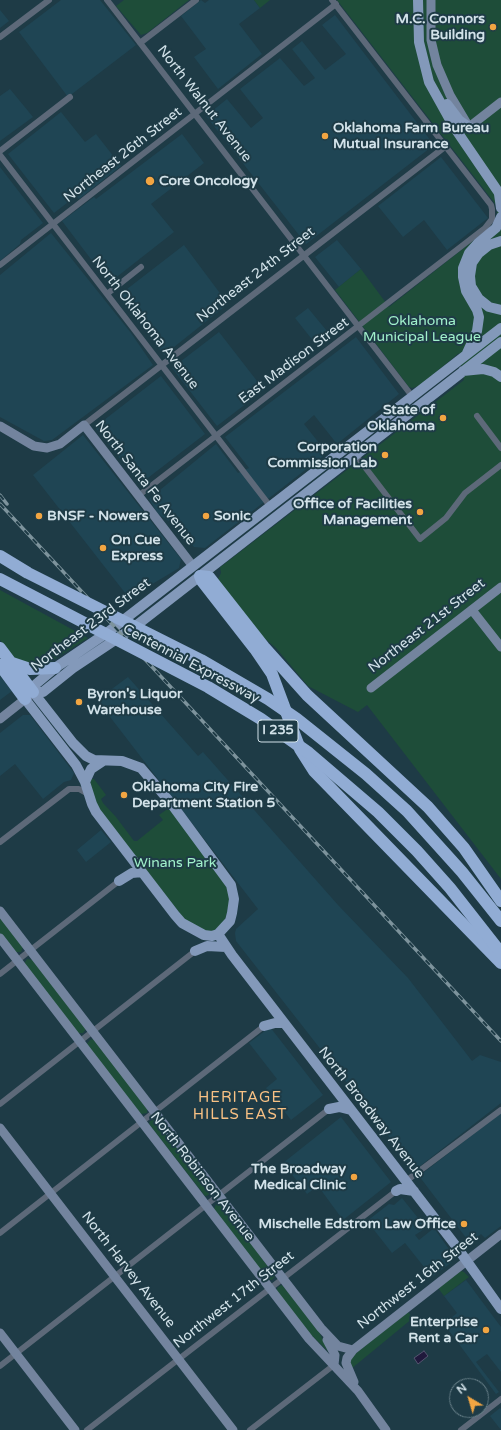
<!DOCTYPE html>
<style>
body{margin:0}
#map{position:relative;width:501px;height:1430px;overflow:hidden;background:#1e3b46;font-family:"Varela Round",sans-serif}
canvas{display:block}
.north{position:absolute;left:449px;top:1378px;width:40px;height:40px;box-sizing:border-box;background:#1e3b46;border:1px solid #667e87;border-radius:50%;rotate:322deg;font-size:11px;font-weight:700;line-height:16px;text-align:center;color:#d2e2e9}
.north::after{content:'';display:block;margin:auto;width:14px;height:18px;background:#f2a542;clip-path:polygon(50% 0,100% 100%,50% 72%,0 100%)}
</style>
<div id="map">
<canvas width="501" height="1430"></canvas>
<div class="north">N</div>
</div>
<script>
const c = document.querySelector('canvas').getContext('2d');
c.lineJoin = 'round';
function paint(path, color) { c.fillStyle = color; c.fill(path, 'evenodd'); }
const poly = rows => new Path2D(rows.map(r => 'M' + r).join(''));
function stroke(path, color, width, dash) { c.strokeStyle = color; c.lineWidth = width; c.lineCap = dash ? 'butt' : 'round'; c.setLineDash(dash || []); c.stroke(path); }
function drawText(font, color, halo, rows, align = 'center') {
  c.font = font + ' "Varela Round",sans-serif'; c.lineWidth = 4; c.setLineDash([]); c.textBaseline = 'middle'; c.strokeStyle = halo; c.fillStyle = color; for (const [text, x, y, turn = 0] of rows) {
    c.save(); c.translate(x, y); c.rotate((+turn || 0) * Math.PI / 180); c.textAlign = isNaN(turn) ? turn : align; if (halo) c.strokeText(text, 0, 0); c.fillText(text, 0, 0); c.restore();
  }
}
paint(poly([
 [61,0,100,0,136,45,68,97,19,32],
 [201,0,205,3,209,0,254,0,260,8,239,24,262,54,218,89,194,57,206,49,181,16],
 [0,10,9,21,0,28],
 [335,15,434,145,306,244,206,116,227,99,251,128,263,118,240,89,280,58,304,86,315,78,292,49,302,41,325,70,346,54,322,25],
 [10,89,33,117,0,141,0,96],
 [61,112,85,142,96,134,121,166,79,199,76,196,54,213,8,154],
 [182,134,204,163,151,204,174,232,109,283,62,221,94,197,96,199],
 [441,157,488,218,447,250,424,220,403,237,378,206],
 [0,167,43,223,21,240,20,244,0,261],
 [51,233,131,333,153,365,52,440,44,441,0,417,0,275],
 [337,240,361,269,339,287,315,257],
 [184,245,228,304,164,355,118,296],
 [308,308,331,336,318,347,295,318],
 [219,332,264,390,217,426,172,368],
 [356,337,399,394,337,444,314,415,304,424,327,453,205,548,194,547,175,525,158,514,149,499,216,444,238,473,249,468,225,437],
 [161,376,205,434,140,484,95,427],
 [83,435,181,559,179,568,129,598,33,475],
 [0,676,12,691,0,700],
 [128,677,198,756,203,752,338,905,408,978,472,1061,480,1055,501,1062,501,1103,415,1170,236,941,235,933,236,929,258,909,97,700],
 [23,715,30,715,74,773,71,780,64,782,43,799,15,764,0,776,0,733],
 [101,830,111,842,86,862,77,850],
 [270,1027,323,1095,291,1120,266,1088,277,1079,249,1043],
 [501,1113,501,1226,485,1238,481,1234,470,1243,419,1176],
 [341,1117,391,1182,343,1220,318,1186,307,1194,283,1163],
 [402,1198,426,1228,415,1235,419,1240,434,1228,453,1255,449,1258,452,1262,432,1277,405,1243,392,1253,367,1221,389,1204,394,1205],
 [466,1280,501,1327,501,1372,487,1354,476,1362,499,1392,496,1394,444,1324,457,1313,444,1296],
 [500,1408,501,1409,501,1430,490,1416]
]), '#1f4554');
paint(poly([
 [124,0,189,0,147,33,141,35,116,6],
 [254,0,270,0,260,8],
 [337,0,501,0,501,879,367,705,358,712,308,686,276,648,263,637,218,579,221,573,220,567,223,565,464,380,459,353,419,386,412,388,409,387,335,290,361,269,389,307,492,226,497,215,497,207,493,201],
 [0,590,88,638,50,662,41,665,29,664,14,658,0,640],
 [92,779,94,779,106,795,101,799,103,803,116,817,134,841,137,841,163,820,159,815,166,810,170,810,225,880,230,899,226,917,222,925,213,931,206,931,185,920,104,816,94,800,90,780],
 [0,917,23,947,21,952,15,952,0,933],
 [27,959,33,960,86,1029,83,1033,78,1033,24,964],
 [94,1039,147,1107,147,1113,141,1114,86,1045,90,1040],
 [155,1119,211,1191,209,1195,205,1196,149,1124,150,1121],
 [216,1204,221,1204,275,1276,272,1280,267,1279,214,1209],
 [461,1271,464,1272,469,1277,444,1296,438,1288],
 [282,1285,317,1328,329,1352,309,1333,276,1291,278,1287],
 [408,1312,413,1318,351,1369,350,1358]
]), '#1e4d39');
const water = poly([
 [424,1351,428,1356,418,1364,414,1358,424,1351]
]);
paint(water, '#20193c');
stroke(water, '#555570', 1);
stroke(poly([
 [107,0,412,396],
 [0,37,49,0],
 [140,43,196,0],
 [0,151,70,97],
 [0,155,270,506],
 [0,265,336,4],
 [107,294,141,267],
 [477,416,501,448],
 [84,425,446,146],
 [348,445,420,539,446,518,465,493,501,465],
 [138,496,485,228,492,219,492,209,491,205,332,0],
 [0,842,69,789,79,789,88,794],
 [0,974,119,881],
 [0,1104,195,951],
 [406,1181,501,1110],
 [0,1233,264,1026],
 [0,1366,329,1109],
 [87,1430,396,1191],
 [250,1430,334,1365],
 [461,1430,501,1399]
]), '#5d6979', 6);
stroke(poly([
 [431,0,431,40,437,65,450,95,469,127,501,102],
 [0,426,34,446,47,448,60,444,84,425,192,565],
 [472,610,501,647],
 [371,688,501,587],
 [0,719,29,696],
 [0,911,321,1328,338,1346,353,1350],
 [0,938,309,1339,358,1391,386,1430],
 [0,1128,233,1430],
 [0,1333,75,1430],
 [327,1340,335,1355,334,1365],
 [354,1382,346,1363,347,1358,353,1350,501,1234]
]), '#73849e', 9);
stroke(poly([
 [418,0,419,42,429,82,454,127,501,196],
 [447,104,459,120,469,127],
 [499,194,501,208],
 [501,241,489,245,479,253,472,263,470,276,471,286,479,299,489,307,501,310],
 [467,353,477,331,479,317,477,310,466,291,463,277,463,268,469,253,478,243,496,228,501,217],
 [463,371,483,369,494,372,501,377],
 [33,692,36,684,55,668,108,632,501,328],
 [33,692,43,692,73,668,133,628,501,342],
 [25,699,76,765,85,782,92,804,96,812,175,915,182,923,204,935,212,936,218,934,230,921,232,913,234,899,231,885,170,802,141,768,122,761,94,760,86,756,73,743,33,692],
 [85,782,91,769,103,761],
 [119,881,132,873,142,872],
 [218,934,232,955,456,1246,501,1309],
 [195,951,207,946,226,947],
 [264,1026,275,1023,284,1023],
 [329,1109,339,1107,351,1110],
 [396,1191,400,1189,414,1191]
]), '#8399ba', 10);
stroke(poly([
 [0,648,33,692],
 [12,663,30,669,55,668],
 [0,665,25,699],
 [501,901,464,848,428,807,307,695,264,647,209,577,200,576,202,581,255,649,272,674,300,749,314,771,501,963]
]), '#91acd4', 12);
const rail = poly([
 [0,495,7,504],
 [0,504,501,1041]
]);
stroke(rail, '#7d939c', 3.5);
stroke(rail, '#1e3b46', 2, [6]);
stroke(poly([
 [0,556,28,573,201,660,268,699,297,719,366,774,407,811,462,872,501,921],
 [0,579,208,687,261,719,309,753,378,812,417,851,450,888,501,953]
]), '#91acd4', 12);
for (const [x, y, r, color] of [
 [493,27,4,"#f2a542"],
 [325,136,4,"#f2a542"],
 [150,181,5,"#f2a542"],
 [443,418,4,"#f2a542"],
 [385,455,4,"#f2a542"],
 [420,512,4,"#f2a542"],
 [39,516,4,"#f2a542"],
 [206,516,4,"#f2a542"],
 [103,548,4,"#f2a542"],
 [79,702,4,"#f2a542"],
 [124,795,4,"#f2a542"],
 [354,1177,4,"#f2a542"],
 [464,1224,4,"#f2a542"],
 [486,1330,4,"#f2a542"]
]) { const dot = new Path2D(); dot.arc(x, y, r, 0, 2 * Math.PI); c.fillStyle = color; c.fill(dot); stroke(dot, '#1e3b46', 1.5); }
for (const [x, y, w] of [
 [278,731,40]
]) { const box = new Path2D(); box.roundRect(x - w / 2, y - 11, w, 22, 3); c.fillStyle = '#1e3b46'; c.fill(box); stroke(box, '#d2e2e9', 1); }
drawText('bold 13px', '#d2e2e9', null, [
 ["I 235",278,731]
]);
drawText('bold 14px', '#d2e2e9', '#1e3b46', [
 ["M.C. Connors",485,19],
 ["Building",485,35],
 ["Oklahoma Farm Bureau",333,128,"left"],
 ["Mutual Insurance",333,144,"left"],
 ["Core Oncology",159,181,"left"],
 ["State of",435,410],
 ["Oklahoma",435,426],
 ["Corporation",377,447],
 ["Commission Lab",377,463],
 ["Office of Facilities",412,504],
 ["Management",412,520],
 ["BNSF - Nowers",47,516,"left"],
 ["Sonic",214,516,"left"],
 ["On Cue",111,540,"left"],
 ["Express",111,556,"left"],
 ["Byron's Liquor",87,694,"left"],
 ["Warehouse",87,710,"left"],
 ["Oklahoma City Fire",132,787,"left"],
 ["Department Station 5",132,803,"left"],
 ["The Broadway",346,1169],
 ["Medical Clinic",346,1185],
 ["Mischelle Edstrom Law Office",456,1224],
 ["Enterprise",478,1322],
 ["Rent a Car",478,1338]
], 'right');
drawText('14px', '#d2e2e9', '#1e3b46', [
 ["North Walnut Avenue",204,104,52],
 ["Northeast 26th Street",123,155,-38],
 ["Northeast 24th Street",256,275,-38],
 ["North Oklahoma Avenue",145,323,52],
 ["East Madison Street",294,361,-37],
 ["North Santa Fe Avenue",145,483,52],
 ["Northeast 23rd Street",91,625,-37],
 ["Northeast 21st Street",427,626,-38],
 ["Centennial Expressway",191,664,28],
 ["North Broadway Avenue",371,1113,52],
 ["North Robinson Avenue",202,1177,52],
 ["North Harvey Avenue",128,1270,52],
 ["Northwest 16th Street",418,1281,-38],
 ["Northwest 17th Street",234,1300,-38]
]);
drawText('14px', '#a1f1cb', '#1e3b46', [
 ["Oklahoma",422,321],
 ["Municipal League",422,337],
 ["Winans Park",175,863]
]);
c.letterSpacing = '1px';
drawText('15px', '#f8c184', '#1e3b46', [
 ["HERITAGE",240,1098],
 ["HILLS EAST",240,1115]
]);
c.letterSpacing = '0px';
</script>
